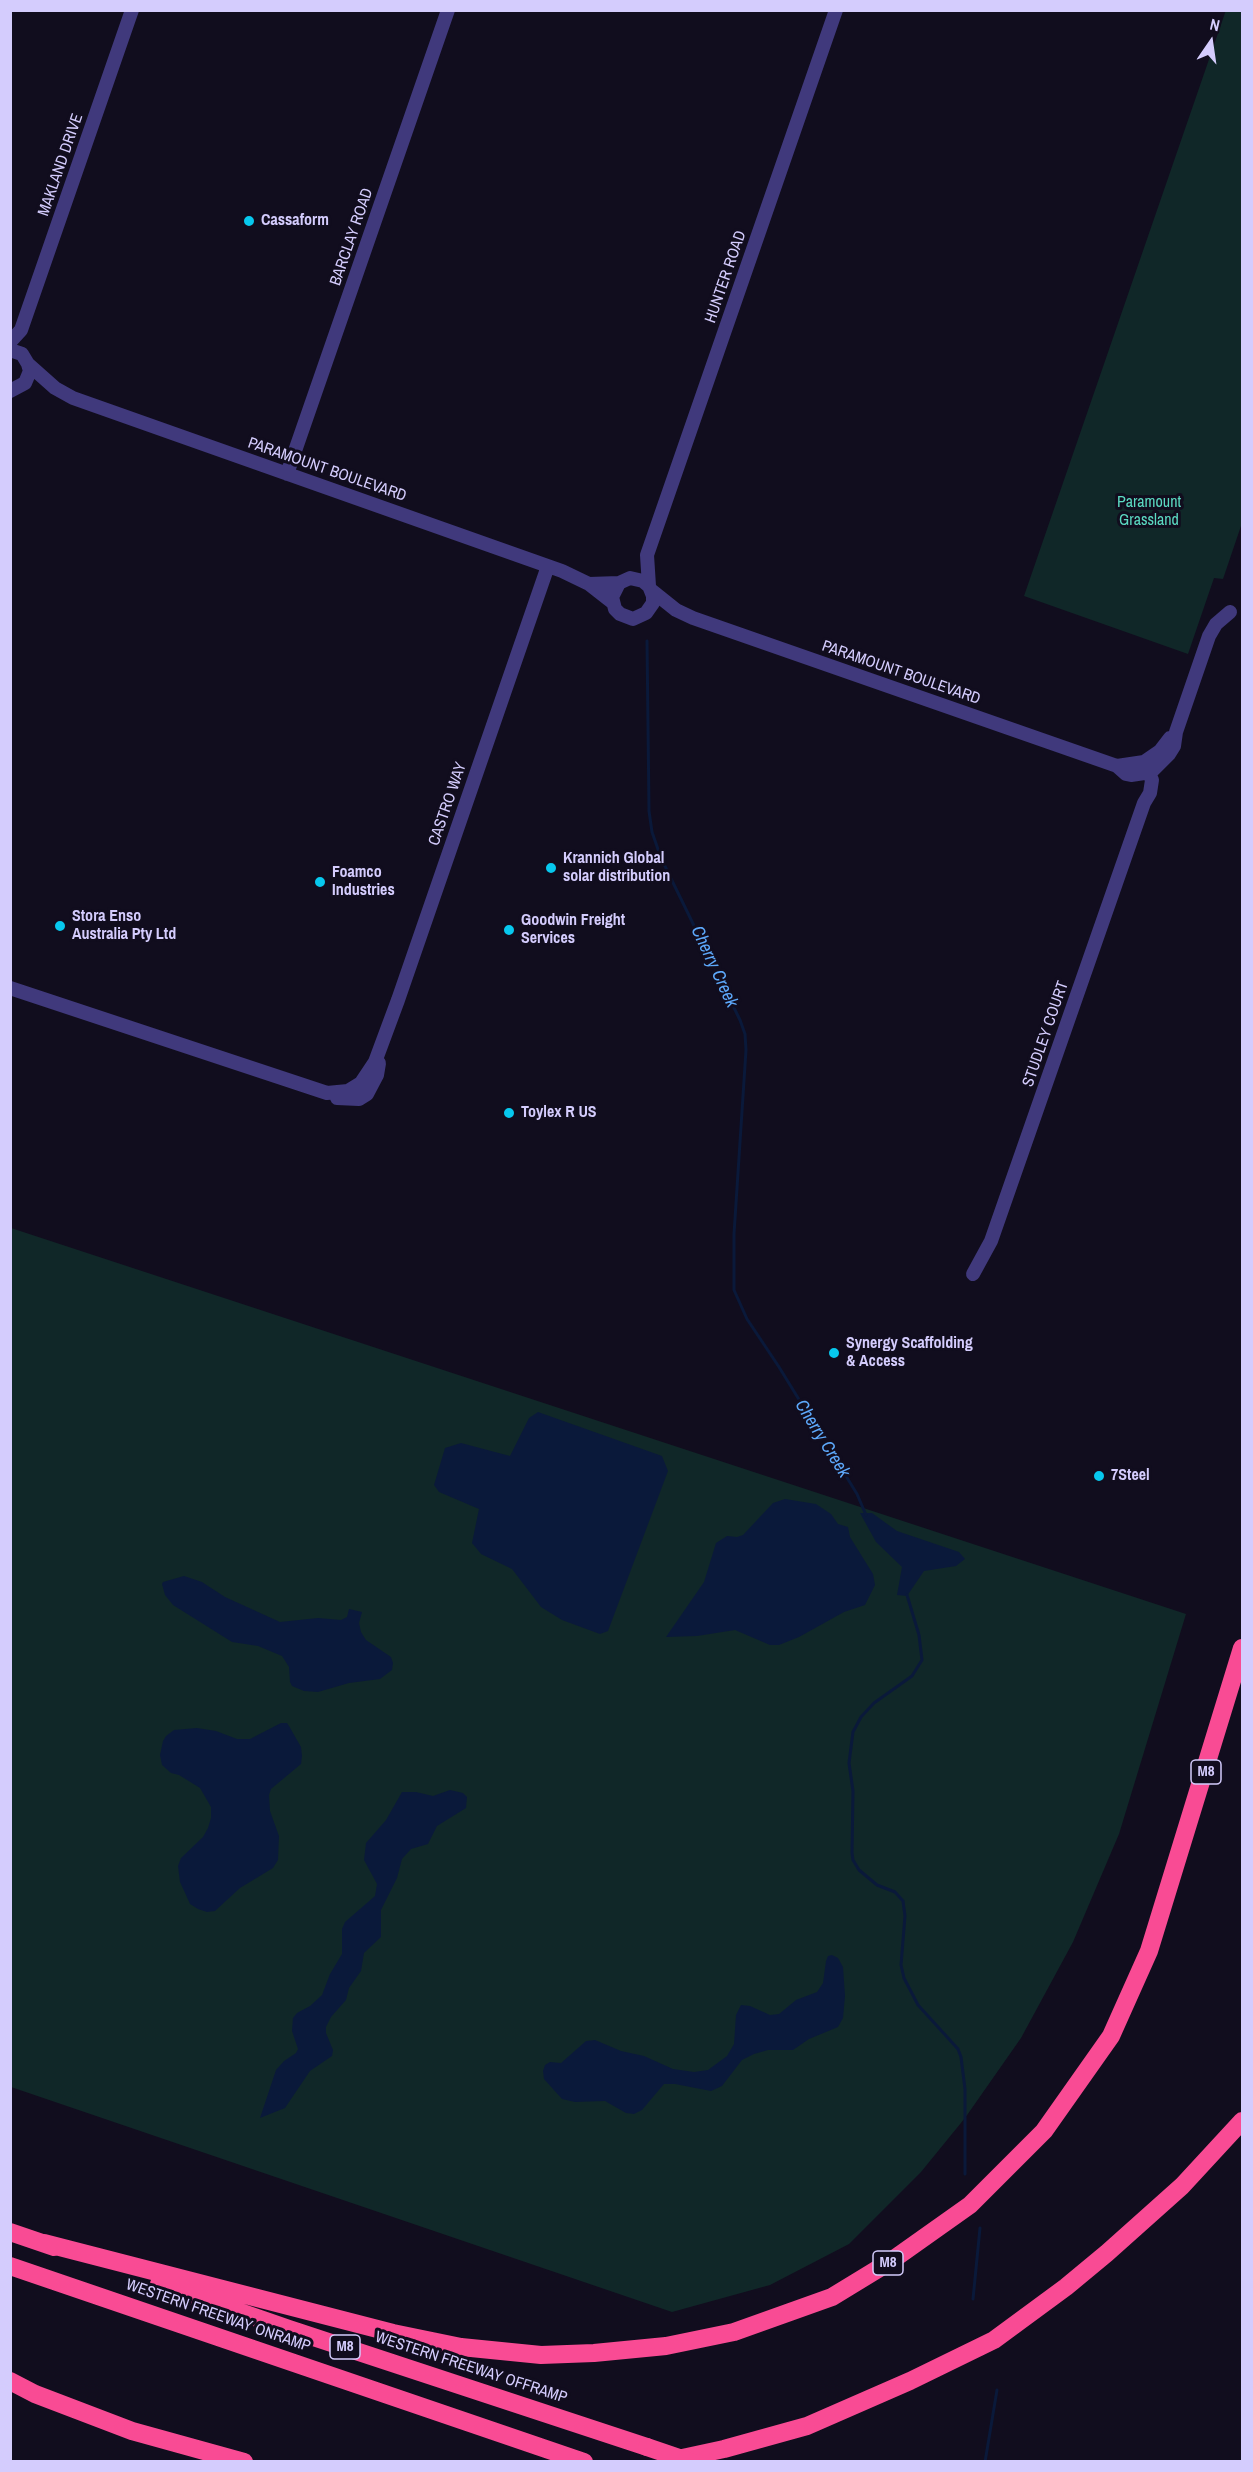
<!DOCTYPE html>
<style>
body{margin:0}
#map{position:relative;width:1253px;height:2472px;overflow:hidden;background:#110d1e;font-family:"Archivo Narrow",sans-serif}
canvas{display:block}
.frame{position:absolute;inset:0;border:12px solid #d4ccfd;pointer-events:none}
.north{position:absolute;left:1181px;top:12px;width:60px;height:60px;-webkit-text-stroke:4px #110d1e;paint-order:stroke;rotate:13deg;font-size:16px;font-weight:700;line-height:24px;text-align:center;color:#d4ccfd}
.north::after{content:'';display:block;margin:auto;width:21px;height:27px;background:#d4ccfd;clip-path:polygon(50% 0,100% 100%,50% 72%,0 100%)}
</style>
<div id="map">
<canvas width="1253" height="2472"></canvas>
<div class="frame"></div>
<div class="north">N</div>
</div>
<script>
const c = document.querySelector('canvas').getContext('2d');
c.lineJoin = 'round';
function paint(path, color) { c.fillStyle = color; c.fill(path, 'evenodd'); }
const poly = rows => new Path2D(rows.map(r => 'M' + r).join(''));
function stroke(path, color, width, dash) { c.strokeStyle = color; c.lineWidth = width; c.lineCap = dash ? 'butt' : 'round'; c.setLineDash(dash || []); c.stroke(path); }
function drawText(font, color, halo, rows, align = 'center') {
  c.font = font + ' "Archivo Narrow",sans-serif'; c.lineWidth = 6; c.setLineDash([]); c.textBaseline = 'middle'; c.strokeStyle = halo; c.fillStyle = color; for (const [text, x, y, turn = 0] of rows) {
    c.save(); c.translate(x, y); c.rotate((+turn || 0) * Math.PI / 180); c.textAlign = isNaN(turn) ? turn : align; if (halo) c.strokeText(text, 0, 0); c.fillText(text, 0, 0); c.restore();
  }
}
paint(poly([
 [1226,10,1242,11,1242,523,1223,579,1214,578,1188,654,1024,596],
 [11,1228,1186,1614,1119,1834,1073,1942,1021,2038,965,2118,921,2172,849,2244,770,2285,672,2312,11,2087]
]), '#102728');
paint(poly([
 [538,1412,662,1456,668,1471,608,1631,600,1634,562,1620,541,1607,512,1569,481,1554,472,1543,479,1509,439,1492,434,1485,445,1448,461,1443,510,1456,529,1418],
 [785,1499,816,1504,831,1514,838,1524,848,1527,850,1537,873,1574,875,1585,865,1605,844,1612,799,1637,779,1645,770,1645,735,1630,697,1636,666,1637,704,1582,716,1543,727,1536,737,1537,743,1535,773,1503],
 [860,1513,872,1513,897,1531,959,1552,965,1559,956,1566,924,1571,907,1596,897,1595,902,1567,876,1542],
 [184,1576,202,1582,225,1597,280,1622,318,1618,341,1620,347,1617,349,1609,362,1612,359,1623,361,1632,366,1640,391,1657,393,1663,392,1670,380,1679,349,1683,318,1692,304,1691,292,1686,290,1682,289,1667,282,1656,258,1646,232,1642,173,1605,165,1595,162,1584,163,1582],
 [281,1723,287,1723,289,1726,301,1747,302,1756,301,1764,271,1789,269,1795,270,1811,279,1836,278,1860,273,1868,240,1888,215,1911,207,1912,198,1909,190,1904,186,1895,180,1882,178,1866,181,1858,203,1837,208,1828,211,1818,211,1807,200,1788,179,1775,171,1773,162,1765,160,1755,163,1741,166,1736,174,1730,197,1728,216,1731,237,1739,250,1739],
 [450,1790,463,1793,467,1797,466,1808,437,1826,428,1844,411,1849,402,1859,397,1878,381,1910,381,1937,364,1953,361,1971,349,1988,346,2000,331,2017,326,2027,326,2033,333,2050,332,2056,310,2071,285,2108,260,2118,276,2070,284,2061,296,2053,298,2049,292,2031,293,2018,297,2013,310,2006,322,1995,330,1974,342,1954,342,1929,345,1922,375,1896,377,1884,364,1860,366,1843,386,1820,402,1792,416,1792,433,1796],
 [832,1955,838,1958,843,1967,845,1996,843,2018,838,2027,809,2039,793,2050,768,2050,754,2054,742,2060,722,2086,711,2091,675,2084,664,2084,642,2110,634,2114,626,2113,605,2101,575,2102,562,2099,544,2079,543,2071,545,2065,550,2062,561,2063,586,2041,595,2040,621,2051,644,2056,673,2069,694,2072,708,2070,727,2056,734,2044,736,2015,741,2005,750,2006,770,2015,779,2014,796,2000,817,1992,823,1983,826,1961,828,1956]
]), '#0a193a');
stroke(poly([
 [647,641,649,811,652,832,661,858,740,1020,745,1034,746,1050,734,1234,734,1290,747,1319,779,1367,857,1494,866,1515],
 [907,1595,919,1635,922,1660,912,1676,874,1703,861,1717,853,1732,849,1763,853,1791,852,1853,853,1860,859,1870,877,1885,895,1892,903,1901,905,1916,901,1965,904,1978,918,2005,958,2049,961,2057,965,2089,965,2174],
 [973,2299,980,2228],
 [985,2462,997,2390]
]), '#0a193a', 3);
stroke(poly([
 [10,342,21,330,132,10],
 [10,350,22,354,28,364,30,371,25,383,10,391],
 [28,364,55,388,73,398,562,571,589,584,612,602],
 [287,474,448,10],
 [589,584,619,583,630,578,643,581,649,586,653,596,653,603,646,613,633,619,620,614,615,609,612,597,619,583],
 [649,586,647,555,836,10],
 [651,590,676,610,693,618,1117,766,1126,774,1131,775,1151,772,1169,754,1174,746,1176,732,1209,636,1216,624,1230,612],
 [1117,766,1144,762,1160,751,1170,738],
 [10,988,327,1093,348,1091,361,1083,375,1062,398,1000,548,566],
 [337,1098,359,1099,367,1094,377,1075,379,1063],
 [973,1274,991,1241,1144,803,1150,793,1152,780,1144,762]
]), '#40397c', 14);
stroke(poly([
 [10,2232,54,2247],
 [44,2243,393,2333,461,2347,541,2355,594,2353,666,2346,734,2332,832,2297,891,2261,970,2205,1044,2131,1111,2036,1149,1951,1242,1648],
 [10,2266,584,2462],
 [159,2284,289,2329,647,2447],
 [10,2381,35,2394,132,2431,244,2462],
 [673,2460,724,2449,807,2426,910,2381,994,2340,1066,2287,1107,2253,1182,2186,1242,2121]
]), '#f94b94', 18);
stroke(poly([
 [647,2447,691,2462]
]), '#f94b94', 18);
for (const [x, y, r, color] of [
 [249,221,6,"#07c8ee"],
 [551,868,6,"#07c8ee"],
 [320,882,6,"#07c8ee"],
 [60,926,6,"#07c8ee"],
 [509,930,6,"#07c8ee"],
 [509,1113,6,"#07c8ee"],
 [834,1353,6,"#07c8ee"],
 [1099,1476,6,"#07c8ee"]
]) { const dot = new Path2D(); dot.arc(x, y, r, 0, 2 * Math.PI); c.fillStyle = color; c.fill(dot); stroke(dot, '#110d1e', 2); }
for (const [x, y, w] of [
 [1206,1772,30],
 [888,2263,30],
 [345,2347,30]
]) { const box = new Path2D(); box.roundRect(x - w / 2, y - 12, w, 24, 4.5); c.fillStyle = '#110d1e'; c.fill(box); stroke(box, '#d4ccfd', 1.5); }
drawText('bold 15px', '#d4ccfd', null, [
 ["M8",1206,1772],
 ["M8",888,2263],
 ["M8",345,2347]
]);
drawText('16px', '#d4ccfd', '#110d1e', [
 ["MAKLAND DRIVE",61,165,-71],
 ["BARCLAY ROAD",352,237,-71],
 ["HUNTER ROAD",726,277,-71],
 ["PARAMOUNT BOULEVARD",327,470,19],
 ["PARAMOUNT BOULEVARD",901,673,19],
 ["CASTRO WAY",448,804,-71],
 ["STUDLEY COURT",1046,1034,-71],
 ["WESTERN FREEWAY ONRAMP",218,2316,19],
 ["WESTERN FREEWAY OFFRAMP",471,2368,18]
]);
drawText('bold 16px', '#d4ccfd', '#110d1e', [
 ["Cassaform",261,221],
 ["Krannich Global",563,859],
 ["solar distribution",563,877],
 ["Foamco",332,873],
 ["Industries",332,891],
 ["Stora Enso",72,917],
 ["Australia Pty Ltd",72,935],
 ["Goodwin Freight",521,921],
 ["Services",521,939],
 ["Toylex R US",521,1113],
 ["Synergy Scaffolding",846,1344],
 ["& Access",846,1362],
 ["7Steel",1111,1476]
], 'left');
drawText('16px', '#5bdac2', '#110d1e', [
 ["Paramount",1149,503],
 ["Grassland",1149,521]
]);
drawText('italic 18px', '#5da8fa', '#110d1e', [
 ["Cherry Creek",714,967,65],
 ["Cherry Creek",822,1439,58]
]);
</script>
